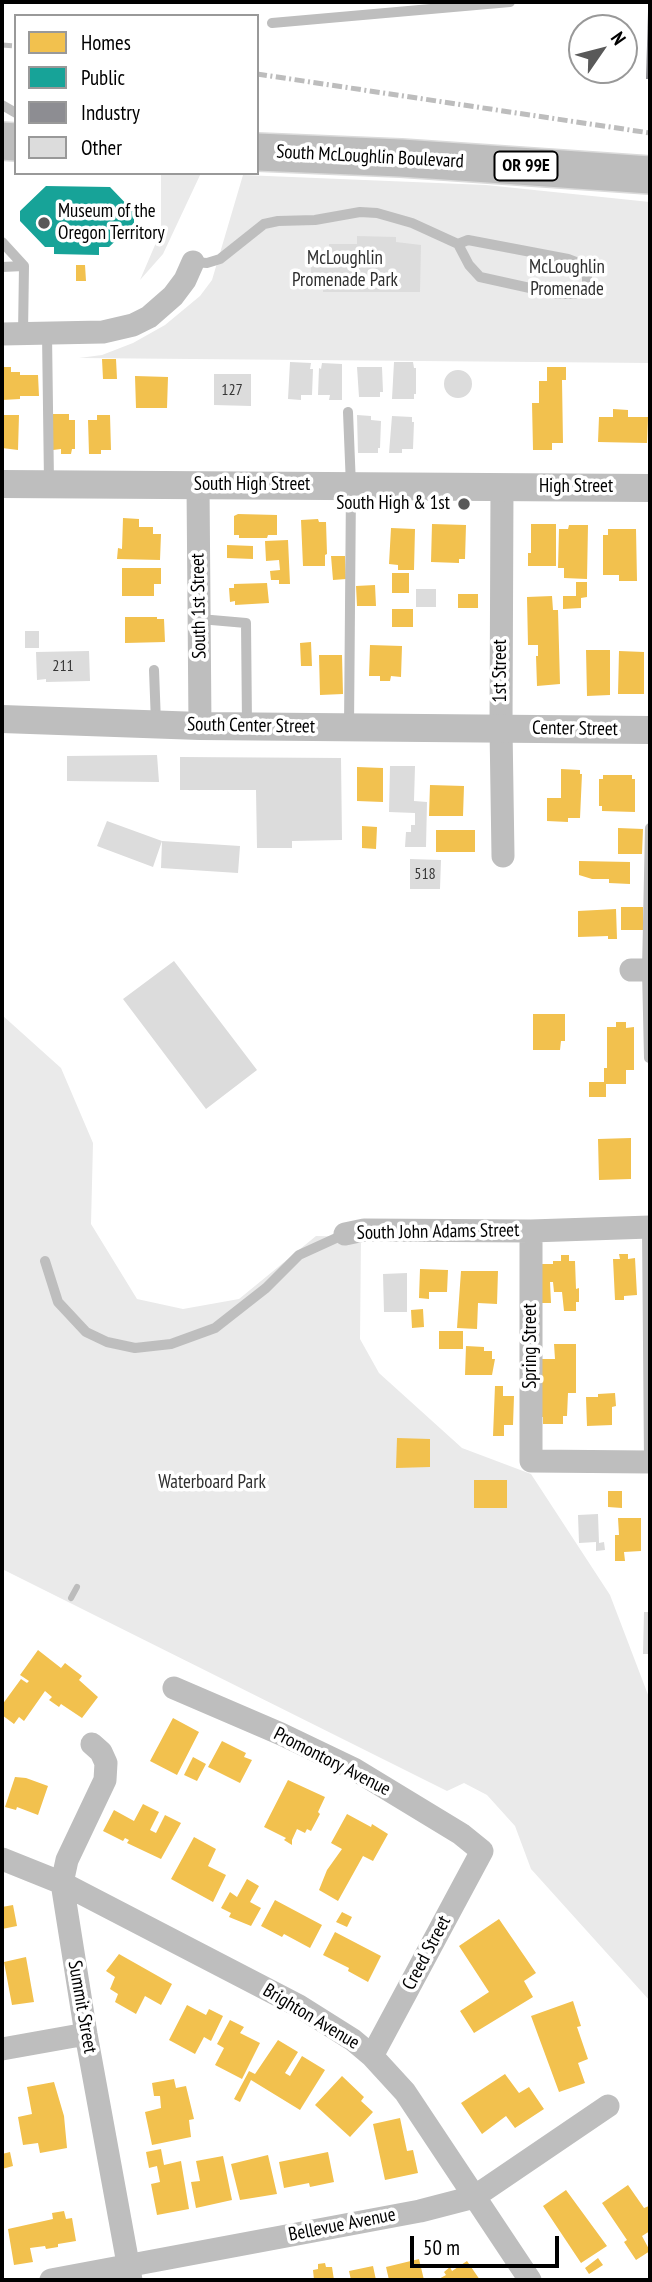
<!DOCTYPE html>
<style>
body{margin:0}
#map{position:relative;width:652px;height:2282px;overflow:hidden;background:#fff;font-family:"PT Sans Narrow",sans-serif}
canvas{display:block}
.frame{position:absolute;inset:0;border:4px solid #000;pointer-events:none}
.legend{position:absolute;left:14px;top:14px;width:245px;height:161px;box-sizing:border-box;background:#fff;border:2px solid #999;margin:0;padding:9px 12px;list-style:none;font-size:21px;color:#000}
.legend li{display:flex;align-items:center;gap:14px;height:35px}
.legend b{width:35px;border:2px solid #999}
.north{position:absolute;left:568px;top:14px;width:70px;height:70px;box-sizing:border-box;background:#fff;border:2px solid #999;border-radius:50%;rotate:55deg;font-size:19px;font-weight:700;line-height:28px;text-align:center;color:#000}
.north::after{content:'';display:block;margin:auto;width:24px;height:32px;background:#595959;clip-path:polygon(50% 0,100% 100%,50% 72%,0 100%)}
.scale{position:absolute;left:410px;top:2236px;width:149px;height:32px;box-sizing:border-box;border:4px solid #000;border-top:0;padding-left:9px;font-size:21px;line-height:24px;white-space:nowrap;color:#000;-webkit-text-stroke:5px #fff;paint-order:stroke}
</style>
<div id="map">
<canvas width="652" height="2282"></canvas>
<div class="frame"></div>
<ul class="legend">
<li><b style="height:19px;background:#f2c14e"></b>Homes</li>
<li><b style="height:19px;background:#17a398"></b>Public</li>
<li><b style="height:19px;background:#8d8d92"></b>Industry</li>
<li><b style="height:19px;background:#dcdcdc"></b>Other</li>
</ul>
<div class="north">N</div>
<div class="scale">50 m</div>
</div>
<script>
const c = document.querySelector('canvas').getContext('2d');
c.lineJoin = 'round';
function paint(path, color) { c.fillStyle = color; c.fill(path, 'evenodd'); }
const poly = rows => new Path2D(rows.map(r => 'M' + r).join(''));
function stroke(path, color, width, dash) { c.strokeStyle = color; c.lineWidth = width; c.lineCap = dash ? 'butt' : 'round'; c.setLineDash(dash || []); c.stroke(path); }
function drawText(font, color, halo, rows, align = 'center') {
  c.font = font + ' "PT Sans Narrow",sans-serif'; c.lineWidth = 7; c.setLineDash([]); c.textBaseline = 'middle'; c.strokeStyle = halo; c.fillStyle = color; for (const [text, x, y, turn = 0] of rows) {
    c.save(); c.translate(x, y); c.rotate((+turn || 0) * Math.PI / 180); c.textAlign = isNaN(turn) ? turn : align; if (halo) c.strokeText(text, 0, 0); c.fillText(text, 0, 0); c.restore();
  }
}
paint(poly([
 [161,173,201,173,163,254,140,280,161,231],
 [243,175,486,185,650,202,650,363,79,358,102,355,133,343,165,325,200,296,212,280],
 [2,1015,61,1068,93,1143,91,1224,137,1299,183,1309,239,1299,316,1236,361,1237,360,1339,379,1373,462,1448,531,1474,610,1595,650,1700,650,2001,531,1869,515,1826,487,1795,464,1783,447,1791,2,1569]
]), '#eaeaea');
paint(poly([
 [76,265,85,265,86,281,76,281],
 [102,359,116,359,117,379,103,379],
 [2,367,11,367,11,372,20,372,20,375,38,375,39,396,20,396,20,399,2,400],
 [547,367,566,367,566,380,562,380,563,443,552,443,552,450,533,450,532,403,539,403,539,381,547,381],
 [135,376,168,377,167,408,136,408],
 [613,409,628,410,628,417,648,417,647,443,598,442,599,417,613,417],
 [52,414,69,414,69,420,75,420,75,449,72,449,71,454,61,454,61,449,53,450],
 [2,415,19,415,18,450,2,448],
 [97,415,110,415,111,450,101,450,101,454,89,454,88,420,97,420],
 [238,514,277,515,277,535,268,535,267,538,239,538,239,535,234,535,234,516],
 [123,518,139,519,139,527,153,527,153,534,161,534,160,560,117,559,118,548,122,549],
 [318,519,319,522,326,522,327,554,325,555,325,566,303,566,301,520],
 [432,524,466,525,465,559,459,559,459,563,431,562],
 [531,524,556,524,556,566,528,566,528,553,531,553],
 [569,525,588,525,587,579,564,578,564,568,558,568,559,529,568,529],
 [391,528,415,529,414,570,398,570,398,565,389,564],
 [608,529,636,529,637,581,619,581,619,575,603,575,603,535,608,535],
 [288,540,290,584,279,584,279,580,271,580,270,571,280,570,279,560,266,561,265,541],
 [227,545,253,546,253,559,227,558],
 [331,556,345,556,346,579,333,580],
 [122,568,161,568,161,584,154,584,154,596,122,596],
 [392,573,409,573,409,593,392,593],
 [576,582,587,582,587,597,581,598,581,608,563,609,563,596,576,596],
 [267,583,269,603,235,605,235,601,230,602,229,588,234,588,234,584],
 [375,585,376,606,357,606,356,586],
 [458,594,478,594,478,608,458,608],
 [552,596,553,610,558,610,560,684,537,686,536,656,538,656,538,645,528,645,527,597],
 [392,609,413,609,413,627,392,627],
 [125,617,157,617,157,619,164,619,165,642,125,643],
 [311,642,312,666,301,666,300,643],
 [370,645,402,646,401,677,391,676,390,681,380,681,380,676,369,676],
 [586,650,610,650,610,695,587,696],
 [619,651,644,652,644,694,618,694],
 [319,655,342,655,343,694,320,695],
 [357,767,383,768,383,802,357,801],
 [561,769,580,770,580,774,582,774,580,818,568,818,568,822,547,821,547,798,561,798],
 [603,775,632,775,632,779,635,779,635,812,602,811,602,806,599,806,599,779,603,779],
 [430,785,464,786,463,816,429,816],
 [362,826,377,827,376,849,362,848],
 [618,828,643,829,642,854,618,854],
 [436,830,475,830,475,852,436,852],
 [579,861,630,862,630,884,609,883,609,879,592,879,579,875],
 [621,907,643,907,643,930,621,930],
 [616,909,617,939,608,939,608,936,578,937,578,911],
 [533,1014,565,1014,565,1041,561,1041,560,1050,533,1050],
 [616,1022,626,1022,626,1028,634,1027,634,1070,626,1070,626,1084,606,1084,606,1097,589,1097,589,1082,604,1082,604,1068,607,1068,607,1027,616,1027],
 [631,1138,631,1179,599,1180,598,1139],
 [619,1254,628,1254,628,1259,635,1258,637,1295,624,1296,624,1300,615,1300,613,1259,620,1259],
 [561,1255,569,1255,569,1261,575,1261,576,1289,579,1288,579,1302,576,1302,576,1311,564,1311,562,1292,554,1292,553,1282,550,1282,551,1303,540,1303,540,1264,553,1264,553,1261,561,1261],
 [420,1269,448,1270,447,1292,429,1292,429,1299,419,1298],
 [461,1271,498,1271,497,1304,478,1303,477,1329,457,1328],
 [423,1309,424,1327,412,1328,411,1310],
 [439,1331,463,1331,463,1349,439,1349],
 [554,1344,576,1344,576,1393,568,1393,567,1416,563,1416,563,1424,543,1424,543,1417,538,1417,542,1359,555,1359],
 [466,1346,484,1347,484,1351,492,1351,492,1359,495,1359,492,1375,465,1375],
 [495,1386,503,1386,503,1396,514,1396,513,1425,504,1425,504,1436,493,1436],
 [615,1393,616,1406,612,1407,612,1425,587,1426,586,1397,598,1397,598,1394],
 [397,1438,430,1439,430,1467,396,1468],
 [474,1480,507,1480,507,1508,474,1508],
 [608,1491,622,1491,622,1508,608,1507],
 [618,1518,641,1518,641,1551,624,1552,625,1561,615,1561,615,1535,619,1535],
 [38,1650,61,1668,65,1663,82,1676,79,1680,98,1697,82,1718,61,1704,59,1707,49,1700,52,1697,45,1691,24,1721,19,1717,14,1724,2,1715,2,1705,21,1679,27,1683,29,1681,20,1675],
 [173,1718,199,1732,177,1775,150,1761],
 [222,1741,246,1753,244,1757,252,1760,240,1783,208,1767],
 [193,1757,206,1764,197,1781,184,1775],
 [15,1777,26,1778,48,1786,38,1815,17,1807,16,1810,5,1807],
 [288,1780,325,1797,318,1812,320,1814,311,1831,307,1829,305,1833,297,1829,292,1840,292,1845,284,1840,286,1838,264,1827],
 [143,1804,159,1812,150,1830,156,1833,165,1815,181,1823,161,1859,127,1843,129,1840,125,1838,123,1841,103,1831,114,1810,134,1821],
 [347,1814,371,1827,372,1824,388,1834,373,1861,363,1856,338,1901,319,1890,327,1870,342,1849,331,1843],
 [194,1837,216,1849,208,1866,226,1875,213,1902,171,1879],
 [247,1879,259,1886,250,1902,261,1908,251,1926,229,1917,231,1913,221,1908,230,1892,237,1897],
 [275,1900,322,1925,310,1948,284,1934,282,1937,261,1926],
 [13,1905,17,1926,2,1929,2,1907],
 [342,1912,352,1917,347,1927,336,1922],
 [499,1919,536,1973,524,1981,533,1997,474,2033,460,2011,489,1992,459,1946],
 [335,1932,381,1956,368,1982,348,1971,349,1968,323,1955],
 [119,1954,172,1984,161,2005,145,1996,136,2014,115,2002,118,1994,110,1989,115,1977,106,1971],
 [26,1957,34,2002,12,2005,4,1962],
 [573,2001,581,2026,577,2027,588,2059,578,2063,585,2083,559,2092,531,2016],
 [187,2005,206,2015,209,2009,223,2016,211,2041,204,2037,195,2054,169,2040],
 [230,2020,244,2027,240,2033,260,2043,242,2079,215,2065,224,2048,217,2044],
 [278,2040,298,2052,285,2073,290,2076,302,2056,325,2070,300,2110,251,2080,240,2102,234,2099,249,2071,255,2074],
 [505,2074,519,2093,529,2087,544,2109,515,2128,506,2116,482,2134,461,2103],
 [342,2076,364,2097,361,2101,373,2112,350,2137,315,2105],
 [174,2079,176,2088,186,2086,194,2119,189,2120,191,2137,152,2145,145,2112,161,2108,160,2096,154,2096,152,2083],
 [54,2082,64,2116,67,2148,40,2153,38,2143,23,2145,18,2117,32,2114,27,2087],
 [400,2118,407,2151,413,2150,418,2173,385,2180,373,2124],
 [161,2149,164,2165,181,2161,189,2209,157,2215,151,2184,160,2182,157,2166,149,2168,146,2152],
 [10,2152,13,2166,2,2169,2,2154],
 [328,2152,334,2182,310,2187,309,2183,284,2188,279,2162],
 [268,2155,277,2194,240,2200,231,2164],
 [223,2156,232,2200,196,2208,191,2182,200,2181,196,2161],
 [628,2185,644,2208,649,2206,650,2208,650,2231,642,2236,650,2251,636,2260,624,2242,627,2240,602,2203],
 [566,2190,607,2246,581,2263,543,2206],
 [64,2211,66,2219,72,2218,76,2241,58,2244,58,2247,46,2249,45,2246,30,2248,33,2262,14,2265,8,2229,53,2219,52,2213],
 [598,2258,603,2265,589,2274,585,2268],
 [419,2259,424,2280,389,2280,386,2267],
 [467,2261,480,2280,437,2280,446,2275,444,2272,450,2267,452,2271],
 [325,2263,326,2267,332,2267,334,2280,314,2280,313,2270,318,2269,318,2264],
 [373,2266,376,2280,351,2280,349,2271]
]), '#f2c14e');
paint(poly([
 [46,186,110,187,134,212,134,223,109,247,99,247,99,255,54,254,54,247,45,247,20,221,20,211]
]), '#17a398');
paint(poly([
 [648,11,650,11,650,79,646,79]
]), '#8d8d92');
stroke(poly([
 [71,1598,77,1587]
]), '#bcbcbc', 6);
paint(poly([
 [357,236,396,237,396,242,421,245,420,292,323,292,323,281,311,281,311,264,325,264,325,248,329,248,329,244,357,244],
 [290,362,311,363,310,369,313,369,312,395,301,395,301,400,288,399],
 [394,362,413,362,414,368,416,368,416,394,414,394,414,399,392,399],
 [322,363,342,364,342,400,329,400,330,395,318,395,319,368,321,369],
 [357,367,382,367,383,392,380,392,380,397,359,397],
 '444 384a14 14 0 1 1 28 0a14 14 0 1 1-28 0Z',
 [214,374,251,374,251,406,214,405],
 [357,415,371,416,371,420,381,421,380,448,378,448,378,453,358,453],
 [392,416,412,417,412,422,414,422,413,449,402,449,402,453,389,453],
 [416,589,436,589,436,607,416,607],
 [25,631,39,631,39,648,25,648],
 [89,651,90,681,46,682,46,679,37,680,36,652],
 [157,755,159,782,67,781,67,756],
 [180,757,341,758,342,840,292,841,292,848,257,848,256,790,180,790],
 [390,766,415,766,414,801,427,802,426,847,405,847,406,832,411,832,411,825,415,825,415,813,389,812],
 [107,821,162,841,240,846,238,873,161,868,162,841,153,867,97,846],
 [410,859,441,860,440,889,410,889],
 [174,961,257,1070,206,1109,123,999],
 [407,1273,407,1312,384,1312,383,1274],
 [598,1514,599,1543,604,1542,605,1550,596,1551,596,1542,579,1543,578,1515],
 [644,1612,650,1612,650,1654,643,1654]
]), '#dcdcdc');
const trunk = poly([
 [2,141,16,142],
 [257,152,401,158,650,175]
]);
stroke(trunk, '#dbdbdb', 40);
stroke(poly([
 [272,23,510,2],
 [2,105,16,113],
 [2,242,24,266,23,334],
 [193,262,207,263,220,259,264,224,278,221,315,220,360,212,377,213,412,223,458,244,469,265,480,277,557,294,574,294,584,291,587,283,587,272,581,264,568,259,468,240,458,244],
 [2,267,24,266],
 [47,334,49,482],
 [348,412,351,486,349,727],
 [200,619,246,623,247,724],
 [154,670,156,723],
 [649,1058,647,970,650,828],
 [647,1227,649,1462],
 [45,1261,58,1302,86,1332,107,1342,135,1348,171,1344,215,1328,266,1288,299,1255,345,1234]
]), '#bebebe', 10);
stroke(poly([
 [2,334,103,332,133,325,149,317,173,296,185,280,193,262],
 [198,485,200,726],
 [502,487,501,728,503,856],
 [631,970,650,970],
 [531,1231,531,1461,650,1462],
 [345,1234,364,1230,531,1231,650,1227],
 [174,1688,281,1734,354,1769,461,1834,482,1851,372,2056],
 [92,1744,101,1752,106,1763,105,1780,67,1860,62,1883,86,2034,131,2280],
 [2,1859,62,1883,299,2006,353,2040,372,2056,405,2092,530,2280],
 [2,2049,86,2034],
 [51,2280,420,2211,474,2197,608,2106]
]), '#bebebe', 23);
stroke(poly([
 [2,484,650,488],
 [2,719,200,726,650,730]
]), '#bebebe', 28);
stroke(trunk, '#bdbdbd', 37);
stroke(poly([
 [2,45,16,46],
 [257,74,650,133]
]), '#bdbdbd', 5, [10, 3.5, 2, 3.5]);
for (const [x, y, r, color] of [
 [44,223,7,"#595959"],
 [464,504,7,"#595959"]
]) { const dot = new Path2D(); dot.arc(x, y, r, 0, 2 * Math.PI); c.fillStyle = color; c.fill(dot); stroke(dot, '#fff', 2.5); }
drawText('16px', '#373737', null, [
 ["127",232,390],
 ["211",63,666],
 ["518",425,874]
]);
for (const [x, y, w] of [
 [526,166,63]
]) { const box = new Path2D(); box.roundRect(x - w / 2, y - 14.5, w, 29, 5); c.fillStyle = '#fff'; c.fill(box); stroke(box, '#000', 2); }
drawText('bold 18px', '#000', null, [
 ["OR 99E",526,166]
]);
drawText('19px', '#000', '#fff', [
 ["South McLoughlin Boulevard",370,157,3],
 ["South High Street",252,485],
 ["High Street",576,487],
 ["South 1st Street",199,606,-91],
 ["1st Street",501,671,-90],
 ["South Center Street",251,726,1],
 ["Center Street",575,729,1],
 ["South John Adams Street",438,1232,-1],
 ["Spring Street",531,1346,-90],
 ["Promontory Avenue",332,1762,27],
 ["Creed Street",427,1953,-62],
 ["Summit Street",82,2007,80],
 ["Brighton Avenue",311,2017,31],
 ["Bellevue Avenue",342,2225,-11]
]);
drawText('19px', '#000', '#fff', [
 ["Museum of the",58,212],
 ["Oregon Territory",58,234],
 ["South High & 1st",450,504,"right"]
], 'left');
drawText('19px', '#2f2f2f', '#fff', [
 ["McLoughlin",345,259],
 ["Promenade Park",345,281],
 ["McLoughlin",567,268],
 ["Promenade",567,290],
 ["Waterboard Park",212,1483]
]);
</script>
